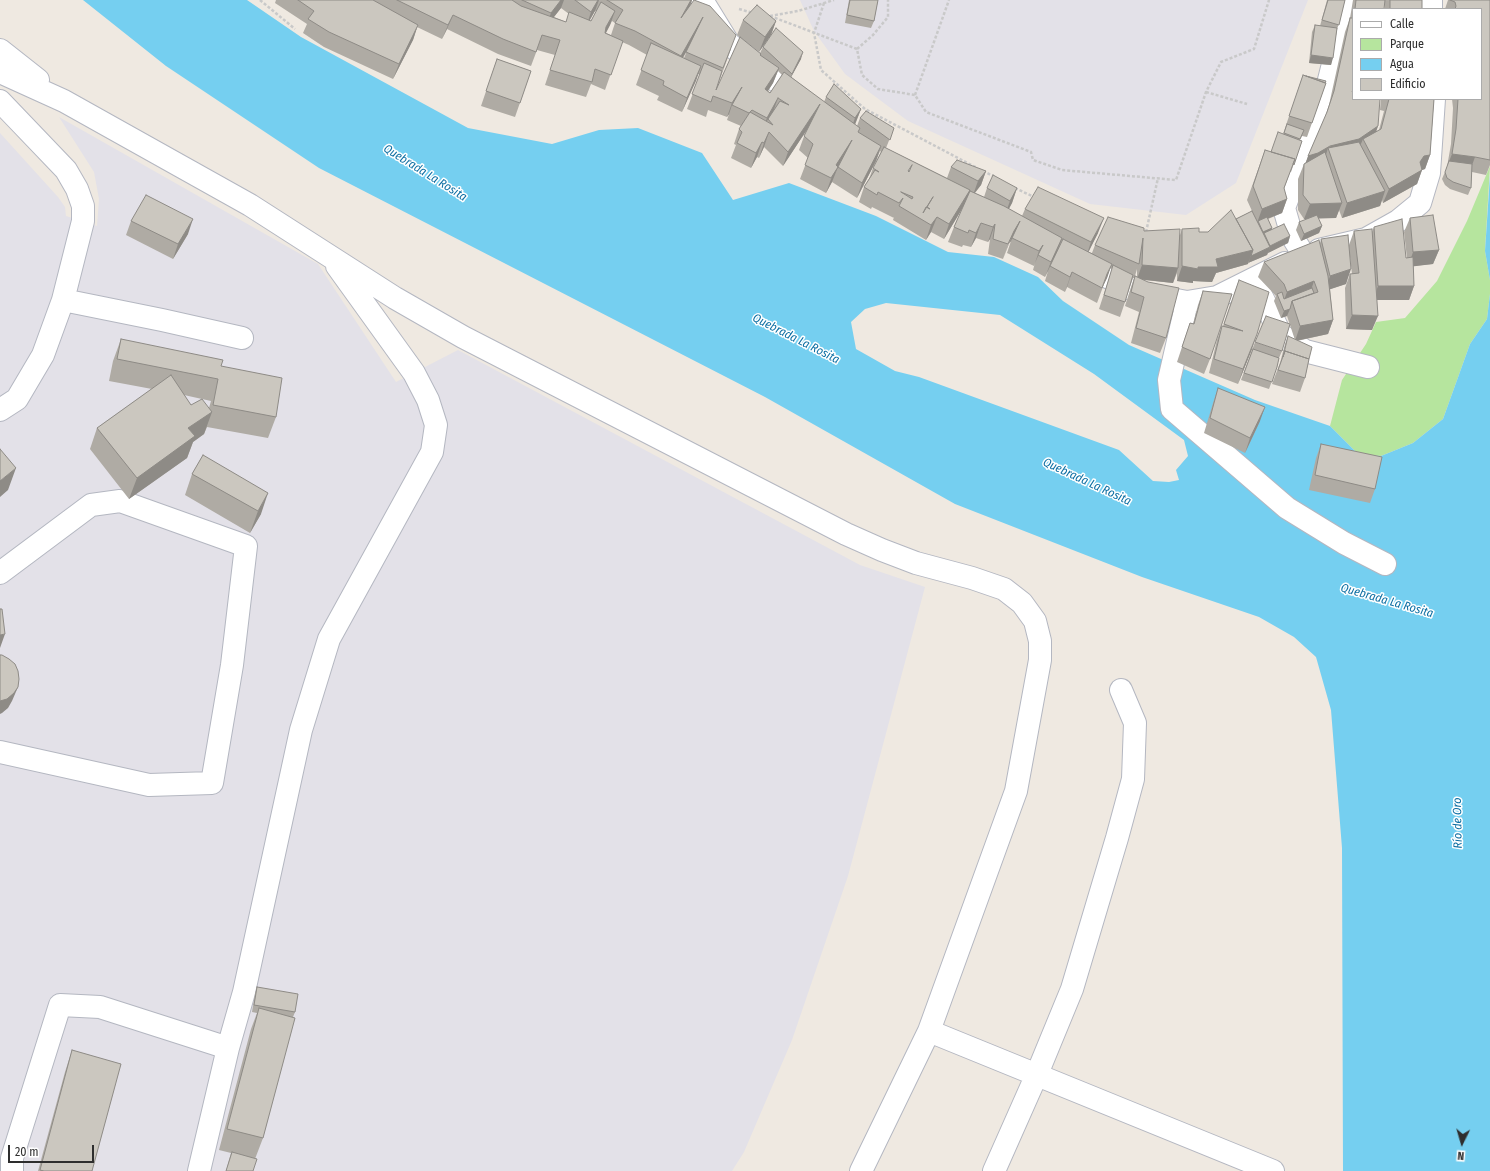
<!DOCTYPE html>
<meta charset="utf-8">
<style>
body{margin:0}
#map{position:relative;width:1490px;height:1171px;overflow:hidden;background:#efe9e1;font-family:"Fira Sans Condensed",sans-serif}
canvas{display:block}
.legend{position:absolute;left:1352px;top:8px;width:130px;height:92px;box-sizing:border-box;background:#fff;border:1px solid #ababab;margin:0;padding:5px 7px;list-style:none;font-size:12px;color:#2e2e2e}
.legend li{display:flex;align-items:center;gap:8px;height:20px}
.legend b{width:20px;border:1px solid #ababab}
.north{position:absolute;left:1442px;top:1123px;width:40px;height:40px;-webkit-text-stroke:3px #fff;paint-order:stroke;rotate:185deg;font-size:11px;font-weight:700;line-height:16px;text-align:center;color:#2e2e2e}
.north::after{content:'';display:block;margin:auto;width:14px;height:18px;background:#2e2e2e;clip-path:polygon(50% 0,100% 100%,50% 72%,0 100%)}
.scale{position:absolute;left:8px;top:1145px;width:86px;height:18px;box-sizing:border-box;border:2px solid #2e2e2e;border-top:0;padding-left:5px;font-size:12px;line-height:14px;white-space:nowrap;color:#2e2e2e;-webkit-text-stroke:3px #fff;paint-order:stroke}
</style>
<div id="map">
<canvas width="1490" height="1171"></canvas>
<ul class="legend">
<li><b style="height:5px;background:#fff"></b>Calle</li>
<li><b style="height:11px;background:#b6e59e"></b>Parque</li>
<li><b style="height:11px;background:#75cff0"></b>Agua</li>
<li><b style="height:11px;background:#cbc7bf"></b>Edificio</li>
</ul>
<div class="north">N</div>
<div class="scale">20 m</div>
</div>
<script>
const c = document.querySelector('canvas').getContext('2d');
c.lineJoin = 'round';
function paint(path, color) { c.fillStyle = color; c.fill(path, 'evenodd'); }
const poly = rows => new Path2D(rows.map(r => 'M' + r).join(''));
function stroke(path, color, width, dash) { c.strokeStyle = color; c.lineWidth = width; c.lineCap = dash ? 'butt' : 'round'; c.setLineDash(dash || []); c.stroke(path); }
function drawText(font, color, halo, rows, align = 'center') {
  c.font = font + ' "Fira Sans Condensed",sans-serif'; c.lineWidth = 3; c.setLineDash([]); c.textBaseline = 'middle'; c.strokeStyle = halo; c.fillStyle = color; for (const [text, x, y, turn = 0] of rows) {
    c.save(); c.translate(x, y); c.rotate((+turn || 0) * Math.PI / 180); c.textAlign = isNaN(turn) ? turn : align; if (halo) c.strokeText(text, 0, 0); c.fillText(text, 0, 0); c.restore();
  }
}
paint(poly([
 [800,0,1308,0,1236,183,1186,215,1090,204,908,121,845,74,814,31],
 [59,117,318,264,396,382,458,350,860,565,925,587,848,876,792,1040,744,1152,732,1171,0,1171,0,133,58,197,65,207,66,216,97,226,99,199,94,172]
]), '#e3e1e8');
paint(poly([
 [1490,166,1485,251,1490,280,1490,294,1487,319,1470,344,1443,419,1413,443,1381,456,1359,455,1330,426,1342,380,1366,344,1376,322,1405,318,1437,281,1467,221]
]), '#b6e59e');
paint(poly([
 [83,0,247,0,301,37,468,128,552,144,599,130,638,128,702,153,733,200,789,183,876,216,948,252,994,257,1038,277,1063,301,1129,345,1255,400,1330,426,1359,455,1381,456,1413,443,1443,419,1470,344,1487,319,1490,294,1490,1171,1343,1171,1342,848,1331,710,1316,657,1294,637,1259,617,1142,577,955,504,765,397,319,168,166,66],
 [886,303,1000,315,1094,374,1184,440,1188,456,1176,470,1179,480,1169,482,1153,481,1119,450,919,377,895,371,856,349,851,322,865,309],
 [1490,175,1490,280,1485,251]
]), '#75cff0');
const minor = poly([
 [702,0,729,44,801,100],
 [1431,9,1431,0],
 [0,50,38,80],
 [0,72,64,101,250,205,395,298,463,337,846,534,882,550,916,563,972,578,1004,589,1022,603,1035,621,1040,641,1040,660,1016,791,929,1031,861,1171],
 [0,101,66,170,77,189,83,206,83,221,63,300,43,355,17,399,0,410],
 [1319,250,1366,239,1398,221,1420,203,1429,173,1434,99],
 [1303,254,1292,236,1284,208,1323,104,1349,0],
 [1080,263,1139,293,1187,302,1217,297,1285,263],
 [1253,279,1281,335,1305,351,1368,367],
 [63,300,162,320,242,338],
 [1187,302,1169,380,1172,409,1287,508,1344,543,1385,564],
 [0,573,91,505,120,501,246,546,232,665,212,783,149,785,0,752],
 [929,1031,1273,1171],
 [12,1171,12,1158,60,1005,100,1007,228,1048],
 [199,1171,228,1048,244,992,301,730,329,639,432,452,436,425,428,400,414,373,337,266],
 [994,1171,1037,1074,1072,989,1117,838,1133,779,1135,723,1121,690]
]);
stroke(minor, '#b4b7c1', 24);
stroke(poly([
 [260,0,295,29],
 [824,3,814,33,821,70,865,109,977,168],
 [739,9,753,13],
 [770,16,857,49,862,75,878,89,915,95,926,112,1031,152,1033,160,1062,170,1176,180,1206,92,1221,62,1254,49,1269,0],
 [770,16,798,11,834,0],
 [857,49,873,35,888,17,888,0],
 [1206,92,1247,104],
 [915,95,949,0],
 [983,171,995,177],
 [1015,188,1036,198],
 [1146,232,1158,178]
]), '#c9c9c9', 2.5, [3, 2]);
stroke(minor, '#fff', 22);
paint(poly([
 [276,0,692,0,690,6,731,49,716,90,760,53,763,47,801,59,791,77,824,102,826,97,861,109,855,125,857,126,860,118,894,128,886,148,947,178,951,167,986,171,981,185,975,193,984,197,987,188,1017,188,1012,203,1009,209,1022,216,1025,209,1098,233,1088,252,1092,253,1095,245,1144,231,1180,235,1182,229,1199,232,1208,232,1252,211,1247,200,1265,150,1271,152,1283,134,1303,75,1326,83,1307,137,1302,136,1300,140,1302,141,1291,172,1290,172,1284,189,1287,199,1282,213,1268,219,1272,228,1272,230,1290,236,1288,243,1268,253,1267,255,1248,263,1248,264,1216,273,1212,282,1193,281,1193,283,1177,281,1177,273,1173,283,1144,280,1166,338,1160,353,1131,343,1139,312,1125,306,1130,290,1134,278,1133,278,1120,317,1099,309,1112,269,1110,268,1107,278,1104,284,1097,303,1067,287,1065,292,1045,281,1048,271,1045,277,1033,270,1035,263,1034,266,1007,253,1011,241,1008,245,1003,259,988,254,990,239,988,242,976,238,971,247,963,245,962,247,948,242,954,227,963,207,944,239,931,232,926,240,893,220,894,217,894,218,872,207,871,209,859,202,864,187,869,179,873,168,881,152,880,151,876,161,857,198,832,182,836,171,832,182,826,193,800,179,808,158,799,150,806,131,783,166,764,147,759,158,757,157,751,168,731,158,736,145,734,144,739,129,741,126,727,120,729,114,727,117,708,110,706,117,687,109,700,75,698,74,682,112,657,100,659,96,636,85,647,55,629,45,622,42,605,90,591,84,586,97,545,85,555,55,537,50,531,66,498,54,447,29,442,39,417,27,413,40,393,79,324,47,303,33,307,24,275,3],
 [561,8,569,14,566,22,554,17],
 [595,11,596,11,591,21,589,20],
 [612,21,615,23,611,35,606,33],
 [687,51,684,58,683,58],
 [778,71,782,75,770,93,768,91,773,83],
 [912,165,909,172,908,171],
 [1137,269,1137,277,1135,276],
 [849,0,878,0,874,21,871,28,845,23],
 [1327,0,1345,0,1337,30,1331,65,1309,63,1312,32,1315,25,1320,26],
 [1353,0,1385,0,1384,9,1353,9,1353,99,1378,126,1376,132,1379,130,1384,111,1380,110,1381,99,1434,99,1430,155,1425,169,1422,170,1417,184,1383,203,1382,200,1380,206,1342,218,1339,210,1336,218,1318,218,1322,226,1319,233,1301,241,1296,230,1299,222,1308,219,1304,219,1298,210,1298,179,1304,164,1305,164,1325,117,1329,105,1345,32,1350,18],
 [1385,0,1422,0,1422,9,1385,9],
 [1448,0,1490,0,1490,165,1486,175,1472,172,1471,188,1468,195,1450,189,1445,185,1442,179,1447,167,1451,144,1453,108,1452,99,1481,99,1481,9,1445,9],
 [743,20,776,21,771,35,759,52,737,35],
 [497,59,531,71,515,117,481,106],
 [1410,218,1439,250,1433,264,1413,266,1414,286,1409,300,1377,300,1372,330,1346,329,1345,288,1350,274,1352,274,1350,257,1346,284,1330,289,1333,320,1328,334,1297,341,1309,359,1305,378,1300,392,1272,384,1280,363,1285,344,1288,336,1295,340,1287,316,1281,318,1274,301,1276,296,1258,277,1264,262,1320,243,1321,239,1349,245,1354,231,1372,232,1374,227,1406,258,1407,258,1404,232],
 [131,221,188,234,173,259,126,235],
 [1239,280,1252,349,1238,384,1209,373,1217,340,1222,326,1223,326],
 [1203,291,1210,359,1204,374,1177,362,1190,323,1193,324,1198,305],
 [121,339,221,366,276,417,268,438,207,427,204,434,193,442,187,458,129,499,90,449,97,428,152,389,109,381,113,361],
 [184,395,211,401,209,408,191,405],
 [1255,342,1282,351,1279,358,1277,367,1269,389,1241,380],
 [1218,388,1260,421,1245,453,1204,433,1213,403],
 [1321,444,1375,489,1370,503,1309,490,1316,458],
 [203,455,261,514,250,533,185,495,192,474],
 [257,987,295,1012,293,1017,263,1138,255,1159,253,1171,226,1171,231,1153,219,1150,251,1029,257,1013,252,1012,255,994],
 [72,1050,92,1171,38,1171,65,1072]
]), '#afaba4');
paint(poly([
 [561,0,564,0,561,8,546,27,551,13],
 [598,0,599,0,595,11,586,27,591,12],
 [691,0,692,0,689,9,681,18],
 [615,11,610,25,601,42,606,27],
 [453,15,447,29,442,39,448,25],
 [703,17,698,31,675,71,681,56],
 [776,21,771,35,759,52,765,37],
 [418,25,413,40,393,79,399,64],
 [803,52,801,59,789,81,792,74],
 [1311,55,1333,58,1331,65,1309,63],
 [701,66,696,81,682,112,687,98],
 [779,68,773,83,760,103,765,89],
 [742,87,732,105,729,114,727,117,732,103],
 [778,98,773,112,768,119,765,126,761,133,767,118],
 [820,104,814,119,783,166,788,152],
 [861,109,855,124,850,132,855,118],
 [1378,126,1373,140,1363,139,1358,151,1328,148,1324,161,1304,168,1308,156],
 [769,132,764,147,759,158,764,143],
 [852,140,838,167,832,182,826,193,836,165],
 [762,142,757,157,751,168,756,153],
 [881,146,876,161,857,198,862,183],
 [1452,154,1475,157,1470,171,1446,169],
 [1430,155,1425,169,1422,170,1417,184,1383,203,1389,189,1424,156],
 [986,171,981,185,973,195,978,181],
 [1017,188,1012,203,1005,215,1010,201],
 [970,190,965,204,944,239,949,224],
 [1385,191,1380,206,1342,218,1347,203],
 [1287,199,1282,213,1259,222,1258,221,1257,223,1262,209],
 [1342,203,1336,218,1304,219,1310,204],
 [937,217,931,232,926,240,931,225],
 [1104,218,1098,233,1086,257,1091,242],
 [193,219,188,234,173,259,178,244],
 [1020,221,1011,241,1008,245,1003,259,1014,231],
 [981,223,976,238,971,247,976,233],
 [995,224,990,239,988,242,993,227],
 [1322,226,1319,233,1301,241,1304,234],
 [1272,228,1270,236,1264,233,1262,239,1261,240,1263,232],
 [1290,236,1288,243,1268,253,1270,246],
 [1062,238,1057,252,1045,277,1051,262],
 [1043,245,1035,263,1034,266,1039,251],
 [1270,247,1267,255,1248,263,1251,256],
 [1253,250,1248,264,1216,273,1212,282,1193,281,1193,283,1177,281,1182,266,1198,267,1216,259],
 [1439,250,1433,264,1408,267,1413,252],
 [1112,264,1107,278,1102,288,1107,274],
 [1142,265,1178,268,1173,283,1137,279],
 [1351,269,1346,284,1325,291,1330,276],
 [1072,272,1067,287,1065,292,1070,277],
 [1314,281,1309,296,1292,301,1292,302,1282,306,1287,292],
 [1378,286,1414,286,1409,300,1373,300],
 [1290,309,1287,316,1281,318,1284,311],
 [1352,315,1378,316,1372,330,1346,329],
 [1333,320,1328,334,1295,341,1300,326],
 [1257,334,1252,349,1238,384,1243,369],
 [1265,407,1260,421,1245,453,1250,438],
 [212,412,204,434,193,442,187,458,129,499,137,478,188,428],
 [16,468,8,490,0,497,0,481],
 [268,493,261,514,250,533,258,511],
 [5,634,0,648,0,635],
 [18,687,12,701,8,708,2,713,0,714,0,701]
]), '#8e8b86');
const building = poly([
 [298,0,373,0,418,25,399,64,329,32,308,19,314,11,298,0],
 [397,0,512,0,521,6,566,22,569,12,591,21,601,2,615,11,606,27,605,33,623,41,611,75,595,69,592,82,550,70,560,40,542,35,536,52,503,39,453,15,448,25,397,0],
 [522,0,561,0,551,13,522,0],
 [575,0,598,0,591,12,575,0],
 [607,0,691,0,681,18,694,0,710,6,736,35,723,68,686,52,703,17,681,56,635,31,615,23,623,10,607,0],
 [850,0,878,0,874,21,847,15,850,0],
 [1328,0,1345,0,1339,25,1322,20,1328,0],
 [1356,0,1385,0,1384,9,1355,9,1356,0],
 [1390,0,1422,0,1422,9,1390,9,1390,0],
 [1450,0,1490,0,1490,160,1475,157,1452,154,1456,129,1458,99,1481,99,1481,9,1455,9,1456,6,1455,2,1450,0],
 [757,5,776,21,765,37,743,20,757,5],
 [1350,18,1353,18,1353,90,1352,92,1353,92,1353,99,1380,99,1378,126,1359,139,1330,146,1318,153,1308,156,1327,112,1334,91,1350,18],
 [1315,25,1337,28,1333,58,1311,55,1315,25],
 [776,28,803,52,792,74,763,47,776,28],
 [740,37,761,54,760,55,779,68,765,89,770,93,784,72,860,128,858,132,881,146,862,183,838,167,852,140,836,165,838,167,831,178,805,165,813,144,804,136,820,104,788,152,769,132,764,143,762,142,756,153,737,143,742,132,739,129,750,112,749,113,732,105,742,87,732,103,713,96,711,102,692,94,704,63,722,71,716,90,740,37],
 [778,98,789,105,780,101,768,119,773,125,750,112,752,110,767,118,778,98],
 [651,43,701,66,687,98,663,85,664,81,641,70,651,43],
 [497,59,531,71,520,103,486,91,497,59],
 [1303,75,1326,83,1312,123,1289,116,1303,75],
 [1306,76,1326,81,1325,83,1306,76],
 [834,84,861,109,855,118,826,97,834,84],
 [1389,99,1434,99,1430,155,1424,156,1420,162,1422,170,1389,189,1363,139,1381,129,1389,99],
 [866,111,894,128,890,140,860,118,866,111],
 [1287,124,1304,130,1300,139,1284,133,1287,124],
 [1278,132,1302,141,1294,165,1293,164,1295,159,1271,152,1278,132],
 [1359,142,1385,191,1347,203,1328,148,1359,142],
 [884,147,970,190,949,224,937,217,931,225,899,206,903,198,899,203,878,192,877,195,864,187,875,170,879,172,873,168,884,147],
 [912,165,909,172,908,171,912,165],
 [901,192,913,197,912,199,901,192],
 [933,197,927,207,930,209,926,207,923,213,933,197],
 [1265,150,1295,159,1284,188,1287,199,1262,209,1253,186,1265,150],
 [1325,152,1342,203,1310,204,1303,195,1304,164,1325,152],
 [957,160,986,171,978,181,951,167,957,160],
 [1449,161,1472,164,1471,188,1453,182,1447,178,1445,172,1449,161],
 [993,175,1017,188,1010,201,987,188,993,175],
 [1038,187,1104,218,1091,242,1025,209,1038,187],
 [970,191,1004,206,1062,238,1051,262,1038,255,1043,245,1039,251,1012,238,1020,221,1014,231,1008,244,993,239,995,224,993,227,981,223,976,233,969,230,968,233,954,227,970,191],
 [146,195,193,219,178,244,131,221,146,195],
 [1231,210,1253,250,1216,259,1218,267,1198,267,1198,269,1182,266,1182,229,1199,228,1199,232,1208,232,1231,210],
 [1252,211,1270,247,1251,256,1253,250,1236,219,1252,211],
 [1317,215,1322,226,1304,234,1299,222,1317,215],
 [1433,215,1439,250,1413,252,1410,218,1433,215],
 [1108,217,1144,228,1144,231,1180,229,1178,268,1142,265,1143,238,1139,264,1095,245,1108,217],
 [1267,217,1272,228,1263,232,1258,221,1267,217],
 [1402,219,1406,258,1413,257,1414,286,1378,286,1374,227,1402,219],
 [1284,224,1290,236,1270,246,1264,233,1284,224],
 [1372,229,1378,316,1352,315,1350,274,1359,273,1354,231,1372,229],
 [1348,235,1351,269,1330,276,1321,239,1348,235],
 [1063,239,1112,264,1107,274,1102,288,1072,272,1070,277,1050,266,1063,239],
 [1319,240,1328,276,1333,320,1300,326,1292,301,1318,292,1314,281,1287,292,1284,284,1264,262,1319,240],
 [1113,265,1133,275,1125,302,1104,295,1113,265],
 [1135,276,1148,282,1179,288,1166,338,1136,328,1144,297,1131,292,1135,276],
 [1239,280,1269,292,1257,334,1243,369,1214,359,1222,326,1243,331,1224,324,1239,280],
 [1312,288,1314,293,1292,301,1290,309,1284,311,1277,294,1282,292,1284,299,1312,288],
 [1203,291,1232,294,1210,359,1182,347,1190,323,1194,324,1203,291],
 [1266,316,1290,324,1282,351,1255,342,1266,316],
 [1288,336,1312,347,1309,359,1285,351,1283,357,1288,336],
 [121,339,223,360,221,366,282,378,276,417,213,405,218,379,117,359,121,339],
 [1253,349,1279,358,1277,367,1272,382,1244,373,1253,349],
 [1285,351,1309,359,1305,378,1278,370,1285,351],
 [171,375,191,405,202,399,212,412,188,428,195,436,137,478,97,428,171,375],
 [1218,388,1265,407,1250,438,1210,418,1218,388],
 [1321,444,1382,457,1375,489,1315,475,1321,444],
 [0,449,16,468,0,481,0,449],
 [203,455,268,493,258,511,192,474,203,455],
 [0,609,2,609,5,634,0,635,0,609],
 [0,655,2,655,9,659,15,664,18,671,19,679,18,687,14,693,7,699,0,701,0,655],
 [257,987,298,994,295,1012,254,1005,257,987],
 [259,1008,295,1018,263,1138,227,1129,259,1008],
 [72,1050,121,1064,92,1171,44,1171,40,1170,72,1050],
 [232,1152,257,1159,253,1171,226,1171,232,1152]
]);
paint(building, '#cbc7bf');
stroke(building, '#8e8b86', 1);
drawText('italic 12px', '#0d6fa3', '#fff', [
 ["Quebrada La Rosita",425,173,32],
 ["Quebrada La Rosita",796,339,27],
 ["Quebrada La Rosita",1087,482,25],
 ["Quebrada La Rosita",1387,601,16],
 ["Río de Oro",1458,823,-91]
]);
</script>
